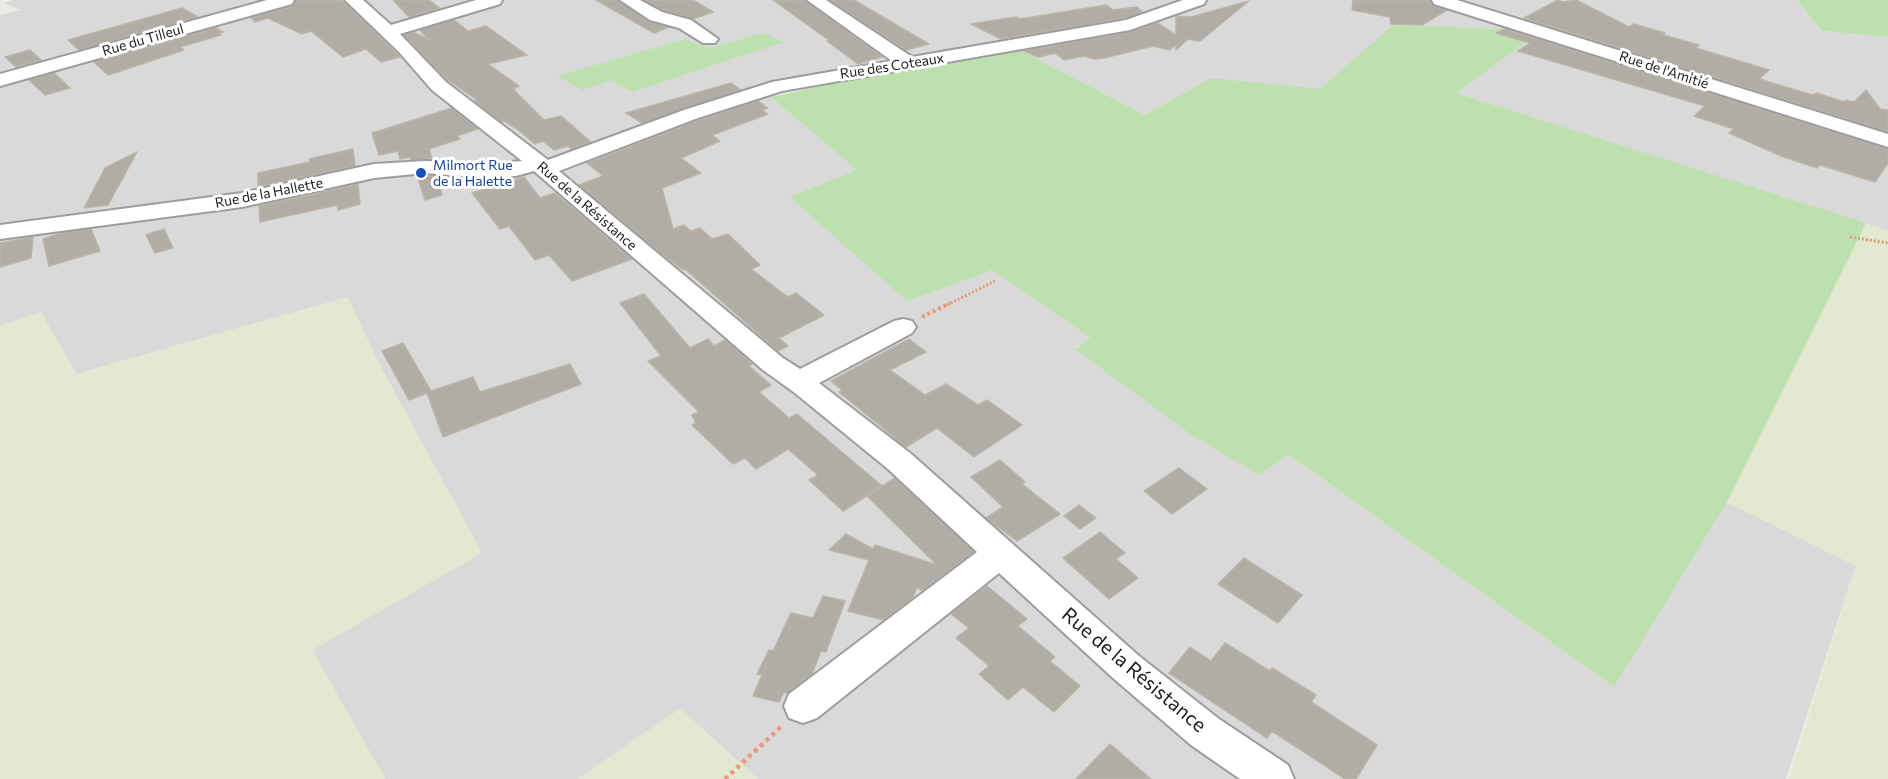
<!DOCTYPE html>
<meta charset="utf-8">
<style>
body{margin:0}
canvas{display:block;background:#ecebe3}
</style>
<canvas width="1888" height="779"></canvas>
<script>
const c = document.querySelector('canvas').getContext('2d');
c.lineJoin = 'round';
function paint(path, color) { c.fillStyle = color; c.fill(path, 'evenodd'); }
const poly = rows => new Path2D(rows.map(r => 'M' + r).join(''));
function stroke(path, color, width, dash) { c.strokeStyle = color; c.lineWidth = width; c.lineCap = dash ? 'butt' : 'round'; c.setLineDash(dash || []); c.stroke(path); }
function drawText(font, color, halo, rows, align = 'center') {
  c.font = font + ' Commissioner,sans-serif'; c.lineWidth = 6; c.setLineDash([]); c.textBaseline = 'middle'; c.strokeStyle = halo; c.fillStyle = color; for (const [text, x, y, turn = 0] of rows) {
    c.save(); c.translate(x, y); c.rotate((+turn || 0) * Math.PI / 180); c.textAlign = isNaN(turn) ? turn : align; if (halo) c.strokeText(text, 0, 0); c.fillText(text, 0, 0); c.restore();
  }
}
paint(poly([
 [14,0,1797,0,1822,31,1888,37,1888,231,1456,93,1510,26,1505,29,1393,25,1320,90,1211,78,1145,115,1018,49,837,80,769,95,860,172,992,270,1092,338,1075,348,1288,454,1614,687,1716,497,1856,565,1786,779,758,779,680,709,577,779,385,779,312,650,481,552,376,358,348,297,76,374,41,313,0,326,0,15,21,10,3,3]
]), '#dad9d9');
paint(poly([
 [1866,223,1888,231,1888,779,1789,779,1856,566,1716,497],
 [348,297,376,358,482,553,312,650,385,779,0,779,0,326,41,312,77,374],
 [681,709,758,779,577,779,680,709]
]), '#e2e9d0');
paint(poly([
 [1797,0,1888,0,1888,37,1822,31],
 [1393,25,1505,29,1510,26,1537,34,1456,93,1866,223,1727,502,1614,687,1288,454,1259,475,1189,433,1075,349,1091,338,992,270,907,301,790,197,857,170,771,97,869,76,1020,50,1145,115,1211,78,1320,89],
 [763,33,784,42,632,92,611,80,582,90,557,76,685,39,710,48]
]), '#bce1ae');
const building = poly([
 [296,0,339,0,344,2,400,57,381,62,366,49,343,57,311,31,302,34,268,18,255,22,251,18,293,6,296,0],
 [393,0,429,0,440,8,409,17,393,0],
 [596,0,618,0,649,22,669,27,654,33,596,0],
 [645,0,693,0,713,12,693,19,663,10,645,0],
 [773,0,805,0,882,57,858,64,827,41,830,41,773,0],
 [830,0,854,0,929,44,906,50,830,0],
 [1353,0,1430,0,1433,6,1447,10,1422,25,1391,24,1390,17,1352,10,1353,0],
 [1558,0,1563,2,1576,0,1629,27,1634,24,1665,33,1663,35,1699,45,1696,48,1769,70,1759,79,1812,95,1817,93,1844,102,1846,100,1854,102,1866,90,1880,109,1888,110,1888,132,1524,18,1558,0],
 [1249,1,1200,41,1188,39,1176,50,1176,45,1169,50,1153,46,1104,58,1094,59,1084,56,1064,60,1055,53,1038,57,1024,51,1130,32,1158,23,1176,35,1176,16,1191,17,1249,1],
 [1106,5,1113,10,1137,7,1143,12,1125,18,1001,39,971,24,1016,17,1020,19,1106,5],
 [182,8,198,17,79,50,68,40,182,8],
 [454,20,468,31,486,26,527,55,488,64,519,86,513,89,544,120,561,116,591,142,571,149,568,146,554,150,543,141,535,144,517,129,504,121,501,122,475,101,477,100,448,80,404,35,413,32,428,39,420,30,454,20],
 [216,28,223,32,218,33,221,35,180,47,184,50,108,75,94,62,216,28],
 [1505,29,1888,149,1888,163,1875,182,1820,165,1817,168,1781,156,1729,133,1734,129,1694,116,1705,106,1518,51,1530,43,1496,33,1505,29],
 [30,50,41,60,16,67,5,57,30,50],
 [54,73,70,88,45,95,29,80,54,73],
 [731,83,741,90,642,123,626,113,731,83],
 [758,101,768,108,762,110,768,114,712,135,720,141,681,158,701,173,662,188,673,229,684,225,691,231,700,228,712,239,728,234,760,265,751,269,788,297,796,293,824,315,779,338,788,346,778,351,685,269,683,270,657,250,579,185,603,176,587,163,699,120,758,101],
 [452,108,478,129,457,136,460,139,429,149,432,159,411,160,410,157,400,159,398,151,379,155,372,133,452,108],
 [353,149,355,166,258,187,258,173,310,162,309,159,353,149],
 [137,152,108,205,84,208,105,168,137,152],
 [417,176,437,176,442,195,425,200,417,176],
 [524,177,540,198,555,193,632,259,572,281,549,255,535,260,509,226,500,229,472,193,524,177],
 [358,184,360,204,338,210,337,205,260,222,259,206,358,184],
 [91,229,100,251,49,266,43,239,61,233,91,229],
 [164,229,173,248,155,253,146,235,164,229],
 [33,237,31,258,0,267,0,243,33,237],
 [644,294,690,348,708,339,714,346,725,340,752,364,749,366,771,385,759,392,789,418,797,414,882,486,843,511,809,480,818,475,788,449,756,469,745,458,733,464,692,425,696,423,692,415,699,412,648,361,661,356,620,303,644,294],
 [909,339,926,352,890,370,925,395,946,384,978,405,987,400,1022,425,974,457,937,428,906,447,839,392,842,390,831,381,909,339],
 [403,343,431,391,473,377,480,392,570,364,581,384,443,437,427,393,409,400,382,351,403,343],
 [1000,460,1025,482,1022,484,1060,514,1017,541,986,518,1003,507,971,477,1000,460],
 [1179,468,1207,489,1172,514,1144,491,1179,468],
 [895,478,974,552,922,591,917,587,913,597,884,620,848,611,869,560,829,550,846,534,873,549,875,545,937,565,867,496,895,478],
 [1079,505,1096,518,1080,529,1064,516,1079,505],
 [1100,532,1125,553,1116,559,1138,578,1109,599,1063,558,1100,532],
 [1244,558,1302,595,1278,623,1218,584,1244,558],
 [987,586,1027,619,1018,626,1055,657,1050,661,1080,686,1054,712,1023,687,1008,700,979,674,989,666,956,638,969,628,951,614,987,586],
 [823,596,845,601,826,652,821,651,812,674,787,693,784,692,779,702,753,696,762,675,757,674,769,650,773,651,791,613,813,618,823,596],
 [1225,643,1270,671,1272,668,1316,695,1311,702,1377,745,1356,779,1345,779,1272,731,1267,738,1169,673,1190,647,1211,661,1225,643],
 [1110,744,1151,779,1076,779,1110,744]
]);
paint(building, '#b1ada6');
stroke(building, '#bcb4a7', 1.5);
const minor = poly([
 [267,0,294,0,292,4,0,86,0,74,267,0],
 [345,0,363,0,391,25,476,0,502,0,500,4,400,34,446,82,548,160,684,110,772,82,892,61,807,0,826,0,912,57,1126,20,1183,0,1206,0,1204,4,1130,30,782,91,698,118,559,171,783,358,800,369,894,321,903,319,912,321,916,327,912,333,819,383,910,453,1139,656,1219,719,1288,765,1294,779,1240,779,1191,745,1113,678,999,573,817,718,803,723,789,718,784,706,789,694,977,552,888,469,795,393,763,370,534,171,516,176,485,178,425,173,374,178,242,207,0,239,0,225,242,193,374,164,425,161,485,164,522,161,432,90,399,52,345,0],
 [620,0,640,0,662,12,691,20,718,39,715,43,703,43,679,28,650,20,620,0],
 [1432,0,1457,0,1888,134,1888,147,1434,4,1432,0]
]);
stroke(minor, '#9d9d9d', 4);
stroke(poly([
 [1850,237,1888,243],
 [947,305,995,281]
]), '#e99a77', 3, [2, 2]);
stroke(poly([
 [922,317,950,303]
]), '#e99a77', 4, [3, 3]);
stroke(poly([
 [725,779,783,725]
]), '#e99a77', 4.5, [4, 4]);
paint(minor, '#fff');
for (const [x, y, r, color] of [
 [421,173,6,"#1a4fb4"]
]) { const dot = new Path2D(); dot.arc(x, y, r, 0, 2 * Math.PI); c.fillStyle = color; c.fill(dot); stroke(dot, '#fff', 2); }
drawText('14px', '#1c1c1c', '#fff', [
 ["Rue du Tilleul",143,40,-16],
 ["Rue des Coteaux",892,66,-9],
 ["Rue de l'Amitié",1664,70,18],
 ["Rue de la Hallette",269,193,-11],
 ["Rue de la Résistance",587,206,41]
]);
drawText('14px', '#164399', '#fff', [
 ["Milmort Rue",433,165],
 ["de la Halette",433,181]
], 'left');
drawText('20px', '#1c1c1c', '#fff', [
 ["Rue de la Résistance",1134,670,40]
]);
</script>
